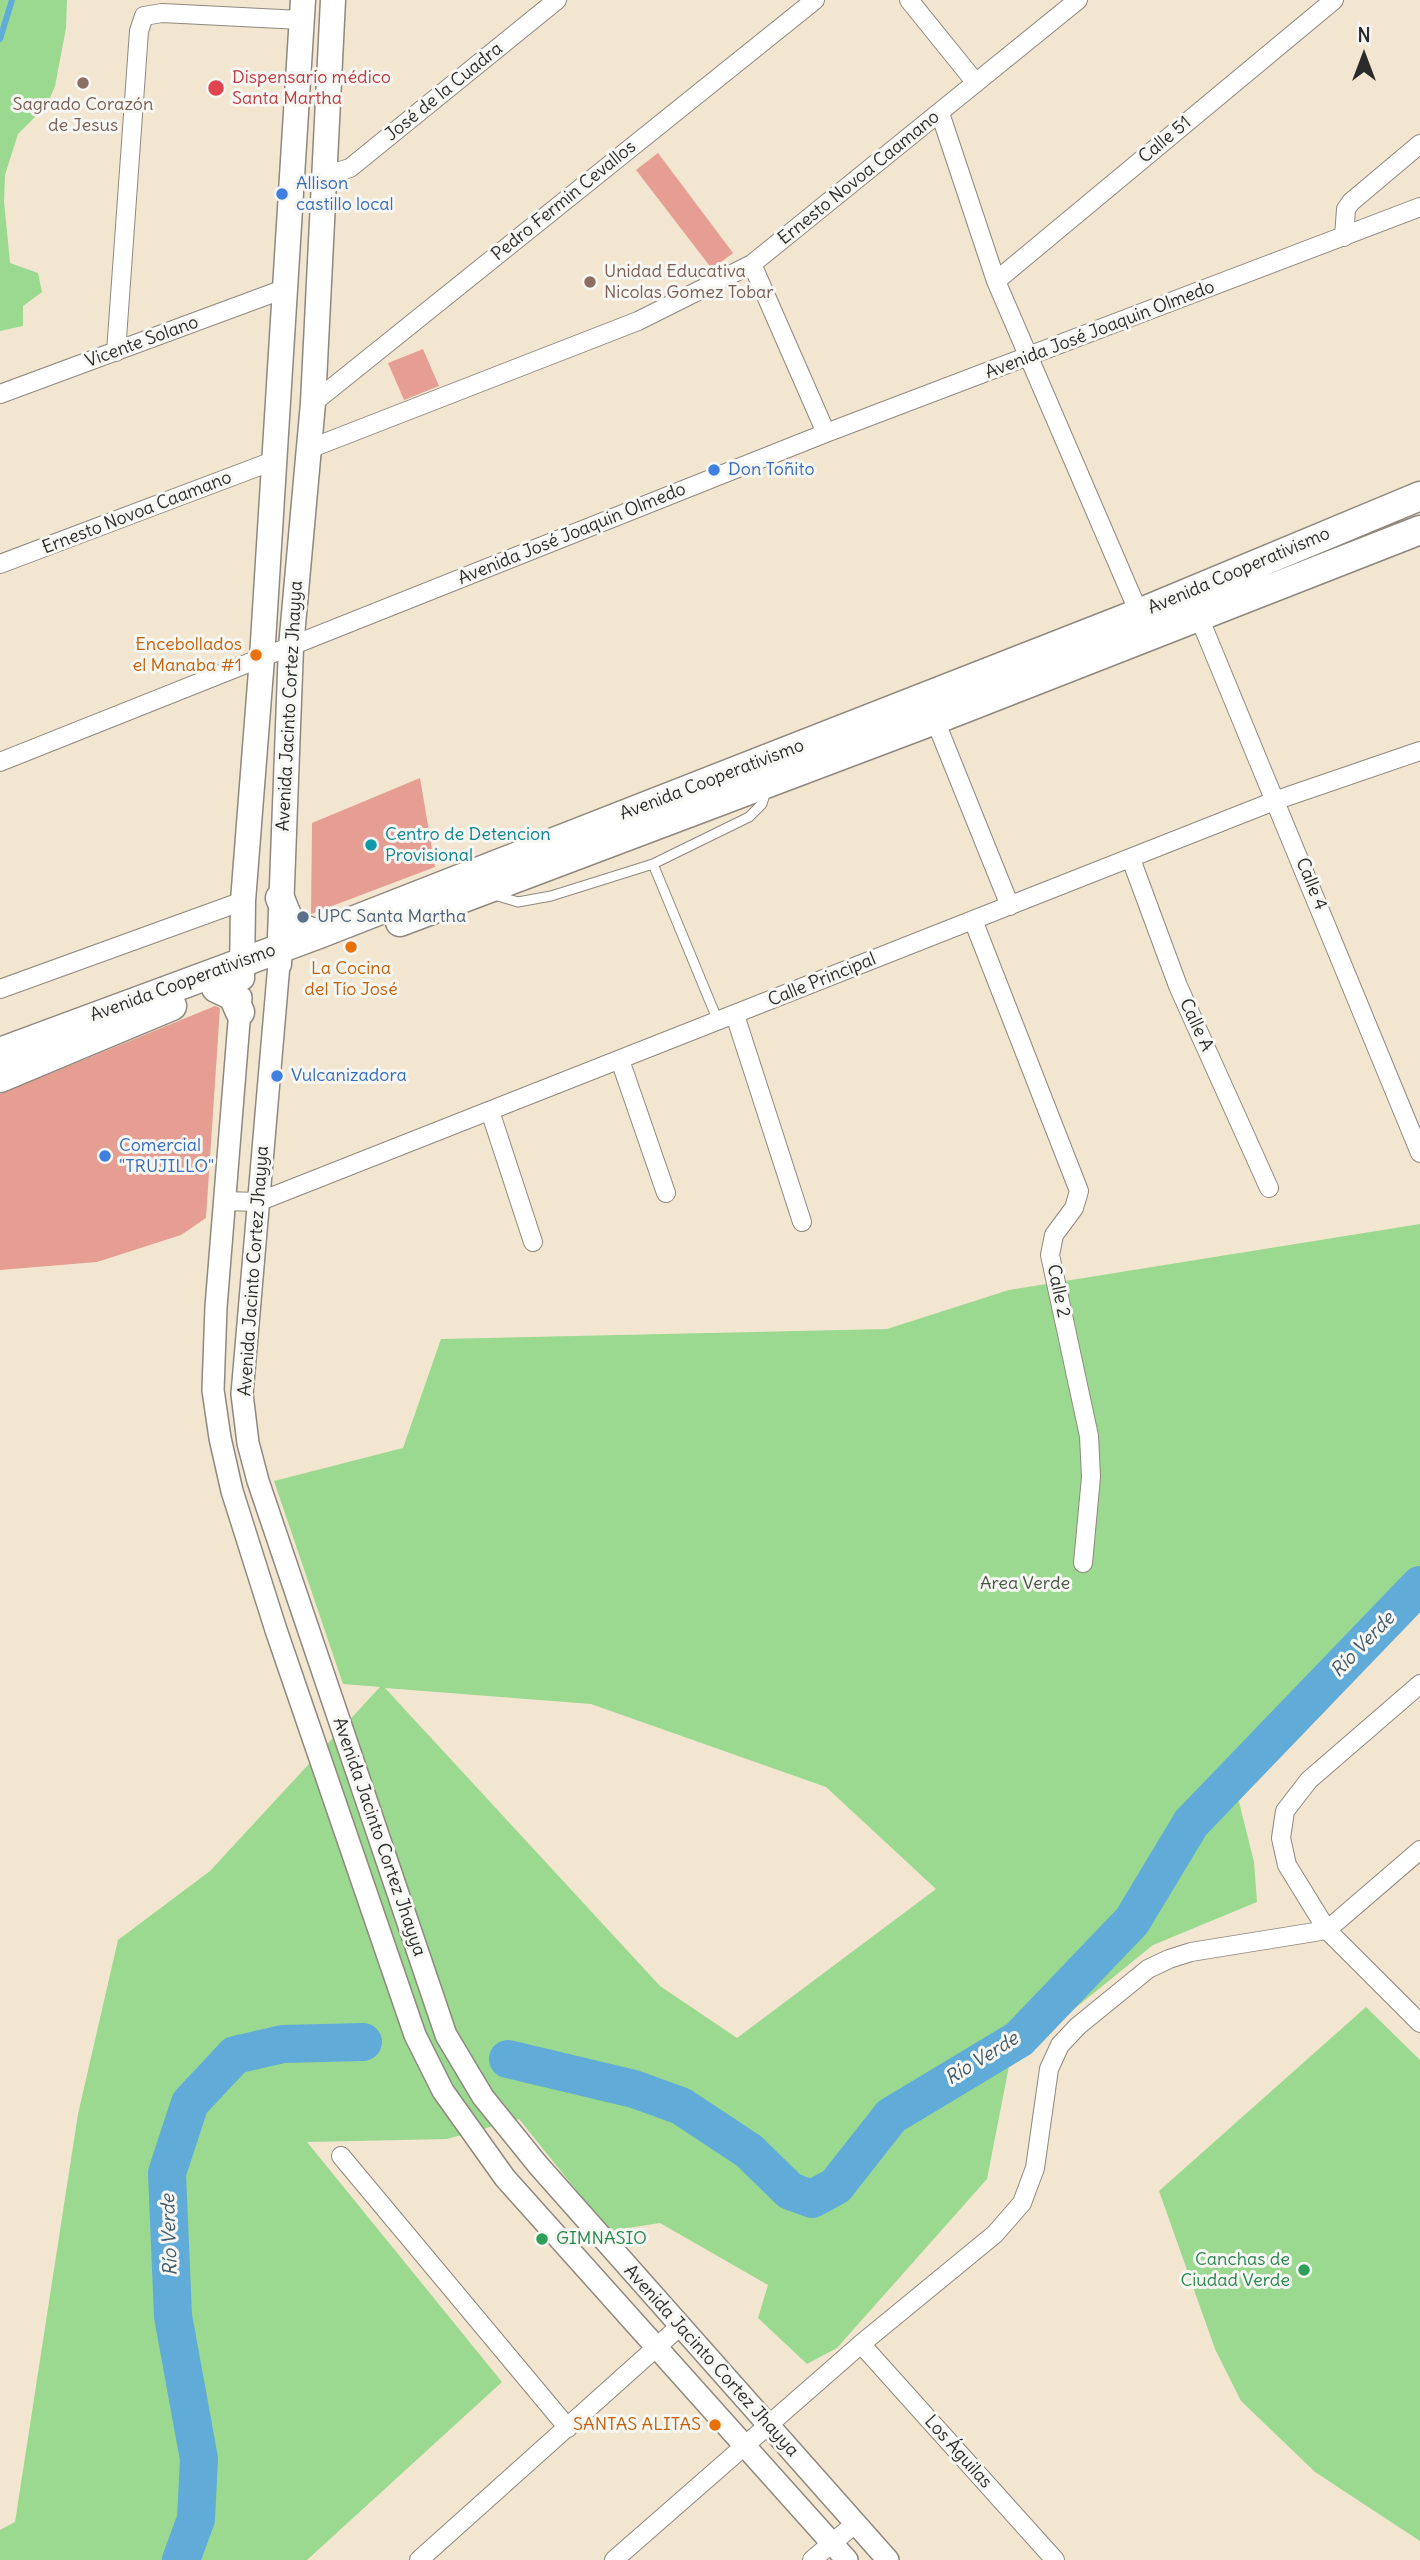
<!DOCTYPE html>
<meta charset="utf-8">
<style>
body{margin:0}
#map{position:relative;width:1420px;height:2560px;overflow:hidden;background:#f2e6d1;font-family:Delius,sans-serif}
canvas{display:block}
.north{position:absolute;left:1329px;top:21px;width:70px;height:70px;-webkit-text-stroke:5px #f6f6f2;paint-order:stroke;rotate:0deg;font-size:19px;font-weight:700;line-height:28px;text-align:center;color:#2b2b2b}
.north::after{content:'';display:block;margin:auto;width:24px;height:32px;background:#2b2b2b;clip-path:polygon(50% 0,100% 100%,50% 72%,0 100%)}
</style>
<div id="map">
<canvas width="1420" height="2560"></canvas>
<div class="north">N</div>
</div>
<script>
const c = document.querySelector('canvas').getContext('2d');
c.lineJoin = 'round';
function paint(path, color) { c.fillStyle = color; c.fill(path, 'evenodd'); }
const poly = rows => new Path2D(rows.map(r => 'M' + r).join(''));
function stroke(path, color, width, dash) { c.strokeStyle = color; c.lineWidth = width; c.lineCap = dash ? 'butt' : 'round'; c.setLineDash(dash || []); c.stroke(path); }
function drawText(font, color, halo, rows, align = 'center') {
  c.font = font + ' Delius,sans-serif'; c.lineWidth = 6; c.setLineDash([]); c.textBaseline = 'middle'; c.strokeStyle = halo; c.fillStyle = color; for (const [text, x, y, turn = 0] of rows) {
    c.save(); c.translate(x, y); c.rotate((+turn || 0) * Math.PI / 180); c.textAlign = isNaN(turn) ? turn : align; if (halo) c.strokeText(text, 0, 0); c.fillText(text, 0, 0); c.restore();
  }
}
paint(poly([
 [0,0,67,0,66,28,55,86,47,105,18,134,5,175,4,201,10,263,38,273,42,292,23,306,23,326,0,331],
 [1420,1224,1420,1610,1325,1681,1233,1778,1254,1862,1257,1902,1153,1945,1010,2061,987,2179,837,2348,807,2364,758,2318,768,2285,660,2223,609,2231,519,2119,447,2139,307,2142,502,2382,307,2560,0,2560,0,2530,15,2522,78,2114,118,1940,210,1871,380,1687,343,1684,274,1481,403,1448,441,1339,887,1329,1009,1290],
 [385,1688,591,1704,826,1787,936,1889,737,2038,660,1986],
 [1366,2007,1420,2060,1420,2541,1315,2472,1241,2401,1215,2349,1159,2191]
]), '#9ad98f');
stroke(poly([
 [0,39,12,0]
]), '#61abd9', 6);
stroke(poly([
 [508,2059,634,2089,681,2106,749,2151,790,2191,812,2199,836,2186,891,2116,1019,2039,1132,1921,1191,1823,1420,1585],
 [181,2560,196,2519,199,2459,173,2316,167,2173,190,2103,235,2055,283,2044,363,2042]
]), '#61abd9', 38);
paint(poly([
 [658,153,733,253,712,269,636,170],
 [423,349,439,386,404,400,388,363],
 [420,778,435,867,311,914,312,823],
 [215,1006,220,1008,206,1218,181,1235,97,1262,0,1270,0,1094]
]), '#e69e93');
const service = poly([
 [653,864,718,1021],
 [491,894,518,902,551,896,653,864,749,817,762,804,766,791]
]);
const minor = poly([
 [909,0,976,83],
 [940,113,996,281,1139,613],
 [326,175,350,168,557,0],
 [1344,237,1346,209,1351,202,1420,144],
 [752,264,826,433],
 [996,281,1334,0],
 [116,352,139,31,144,16,162,13,301,20],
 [0,394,284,289],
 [313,403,815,0],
 [309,449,638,321,752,264,1078,0],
 [0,564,273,461],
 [1199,617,1420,1153],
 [935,720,1010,906],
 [0,762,826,433,1420,207],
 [1131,859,1178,986,1269,1188],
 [973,920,1079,1191,1074,1208,1054,1235,1050,1255,1089,1436,1091,1477,1083,1563],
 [0,989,243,901],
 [735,1015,802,1222],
 [620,1060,666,1193],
 [490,1111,533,1242],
 [224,1201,258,1202,1277,800,1420,751],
 [1420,1684,1309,1780,1285,1811,1281,1838,1287,1865,1327,1930,1420,2023],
 [341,2156,568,2428],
 [861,2344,1055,2560],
 [419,2560,679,2327],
 [614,2560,861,2344,995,2234,1022,2203,1035,2168,1049,2069,1060,2045,1078,2026,1148,1969,1169,1959,1191,1952,1327,1930,1420,1850],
 [812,2560,856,2523]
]);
const tertiary = poly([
 [279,964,242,1394,248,1443,258,1481,446,2035,483,2097,538,2165,888,2560],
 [241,997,216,1307,213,1390,220,1438,232,1491,276,1630,415,2035,443,2091,505,2178,847,2560]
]);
const secondary = poly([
 [279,964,291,647,313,403,333,0],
 [242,978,243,901,262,658,303,0]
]);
const trunk = poly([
 [280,898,289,920,299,928,319,934],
 [400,922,935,720,1420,530],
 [216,988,233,996,240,1012],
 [0,1052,319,934,1139,613,1420,496],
 [0,1078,172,1006]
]);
stroke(service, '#8e887e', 11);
stroke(minor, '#8e887e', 20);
stroke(tertiary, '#8e887e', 24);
stroke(secondary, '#8e887e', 27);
stroke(trunk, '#8e887e', 31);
stroke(service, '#fff', 9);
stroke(minor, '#fff', 18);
stroke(tertiary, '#fff', 21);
stroke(secondary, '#fff', 24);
stroke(trunk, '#fff', 28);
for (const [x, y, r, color] of [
 [83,83,7,"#8d6e63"],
 [216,88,9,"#e0444e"],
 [282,194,7,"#3f7fe0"],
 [590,282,7,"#8d6e63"],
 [714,470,7,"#3f7fe0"],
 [256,655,7,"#e8710a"],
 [371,845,7,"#0f9aa8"],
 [303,917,7,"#5c6f8a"],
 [351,947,7,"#e8710a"],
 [277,1076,7,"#3f7fe0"],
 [105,1156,7,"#3f7fe0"],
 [542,2239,7,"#2e9e5b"],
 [1304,2270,7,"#2e9e5b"],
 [715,2425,7,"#e8710a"]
]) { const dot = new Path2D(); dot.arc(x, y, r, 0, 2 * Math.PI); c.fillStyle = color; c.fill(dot); stroke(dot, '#f6f6f2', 2.5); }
drawText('18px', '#be3a42', '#f6f6f2', [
 ["Dispensario médico",232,78],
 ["Santa Martha",232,99]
], 'left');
drawText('18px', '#2b2b2b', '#f6f6f2', [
 ["José de la Cuadra",444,92,-39],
 ["Calle 51",1165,140,-40],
 ["Ernesto Novoa Caamano",859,178,-39],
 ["Pedro Fermin Cevallos",564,201,-39],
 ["Avenida José Joaquin Olmedo",1100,330,-21],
 ["Vicente Solano",142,342,-20],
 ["Ernesto Novoa Caamano",137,513,-21],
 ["Avenida José Joaquin Olmedo",572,534,-22],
 ["Avenida Cooperativismo",1239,571,-23],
 ["Avenida Jacinto Cortez Jhayya",290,706,-87],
 ["Avenida Cooperativismo",712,780,-21],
 ["Calle 4",1311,884,68],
 ["Calle Principal",822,980,-22],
 ["Avenida Cooperativismo",183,983,-20],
 ["Calle A",1196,1025,65],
 ["Avenida Jacinto Cortez Jhayya",254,1271,-86],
 ["Calle 2",1058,1291,78],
 ["Avenida Jacinto Cortez Jhayya",379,1837,71],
 ["Avenida Jacinto Cortez Jhayya",711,2361,48],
 ["Los Águilas",958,2452,48]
]);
drawText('18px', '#785e54', '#f6f6f2', [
 ["Sagrado Corazón",83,105],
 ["de Jesus",83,126],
 ["Unidad Educativa",604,272,"left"],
 ["Nicolas Gomez Tobar",604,293,"left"]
]);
drawText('18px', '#366cbe', '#f6f6f2', [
 ["Allison",296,184],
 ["castillo local",296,205],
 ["Don Toñito",728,470],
 ["Vulcanizadora",291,1076],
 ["Comercial",119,1146],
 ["\"TRUJILLO\"",119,1167]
], 'left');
drawText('18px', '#c56008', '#f6f6f2', [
 ["Encebollados",242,645],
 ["el Manaba #1",242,666],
 ["La Cocina",351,969,"center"],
 ["del Tío José",351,990,"center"],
 ["SANTAS ALITAS",701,2425]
], 'right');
drawText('18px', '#0d838f', '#f6f6f2', [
 ["Centro de Detencion",385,835],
 ["Provisional",385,856]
], 'left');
drawText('18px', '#4e5e75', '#f6f6f2', [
 ["UPC Santa Martha",317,917]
], 'left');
drawText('18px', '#475644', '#f6f6f2', [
 ["Area Verde",1025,1584]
]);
drawText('18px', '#27864d', '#f6f6f2', [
 ["GIMNASIO",556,2239],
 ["Canchas de",1290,2260,"right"],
 ["Ciudad Verde",1290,2281,"right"]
], 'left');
drawText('italic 19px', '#3e5868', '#f6f6f2', [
 ["Río Verde",1363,1645,-46],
 ["Río Verde",982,2059,-32],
 ["Río Verde",170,2235,-92]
]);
</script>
